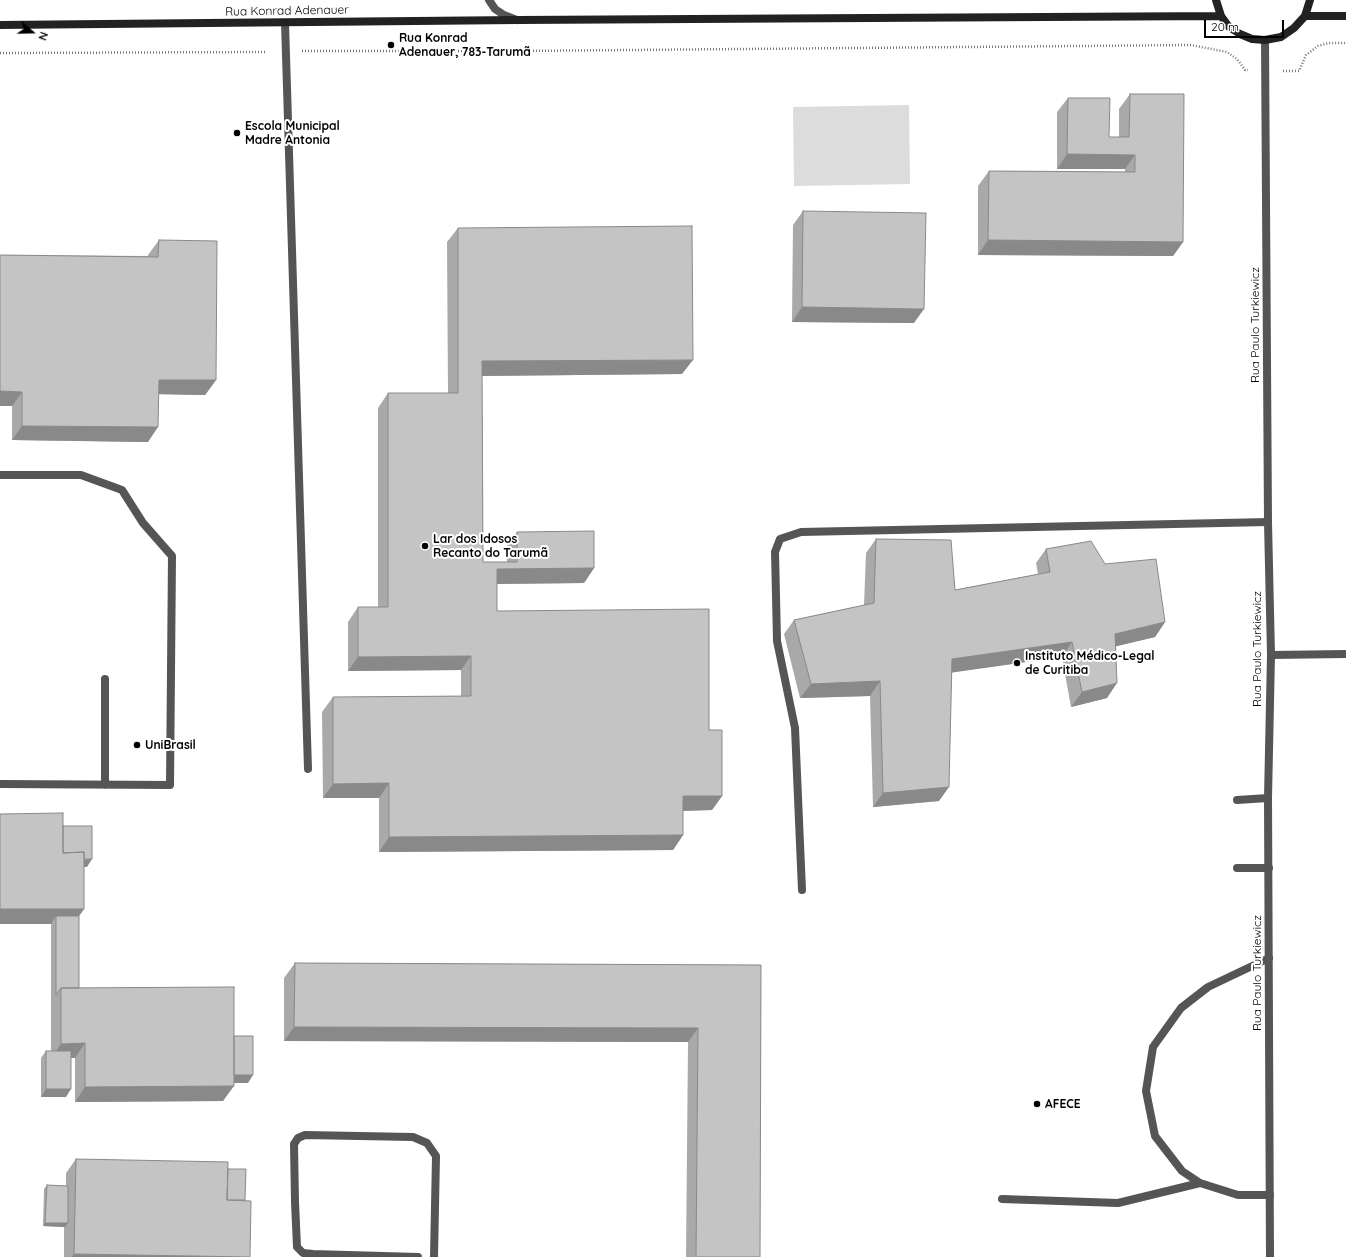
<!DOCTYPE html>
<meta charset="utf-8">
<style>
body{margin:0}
#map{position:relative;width:1346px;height:1257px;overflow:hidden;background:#fff;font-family:Quicksand,sans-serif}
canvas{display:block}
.north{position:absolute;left:12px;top:12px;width:40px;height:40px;-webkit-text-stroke:3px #fff;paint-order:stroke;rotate:110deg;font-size:11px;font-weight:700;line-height:16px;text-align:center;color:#000}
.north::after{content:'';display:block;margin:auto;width:14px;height:18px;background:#000;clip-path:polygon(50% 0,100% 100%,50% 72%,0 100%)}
.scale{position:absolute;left:1204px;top:20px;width:80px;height:18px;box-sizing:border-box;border:2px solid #000;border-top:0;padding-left:5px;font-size:12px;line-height:14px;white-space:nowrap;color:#000;-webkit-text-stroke:3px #fff;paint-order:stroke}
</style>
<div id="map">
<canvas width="1346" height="1257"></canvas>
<div class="north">N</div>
<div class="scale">20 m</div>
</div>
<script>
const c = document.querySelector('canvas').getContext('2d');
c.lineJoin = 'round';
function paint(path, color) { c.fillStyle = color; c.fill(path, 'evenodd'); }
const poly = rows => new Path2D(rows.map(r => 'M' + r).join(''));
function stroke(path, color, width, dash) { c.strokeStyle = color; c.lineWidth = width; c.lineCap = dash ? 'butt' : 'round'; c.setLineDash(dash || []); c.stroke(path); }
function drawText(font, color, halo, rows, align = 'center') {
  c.font = font + ' Quicksand,sans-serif'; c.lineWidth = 4; c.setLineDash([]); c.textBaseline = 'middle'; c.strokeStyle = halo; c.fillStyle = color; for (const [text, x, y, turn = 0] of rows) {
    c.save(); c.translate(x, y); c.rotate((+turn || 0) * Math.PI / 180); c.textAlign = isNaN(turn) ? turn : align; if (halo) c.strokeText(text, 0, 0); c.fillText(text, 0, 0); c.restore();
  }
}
paint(poly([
 [909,105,910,184,794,186,793,107]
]), '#dcdcdc');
stroke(poly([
 [302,51,517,51,1191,45,1227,52,1237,59,1245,70,1248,70],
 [0,53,267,52],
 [1283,71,1299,71,1306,55,1318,46,1329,43,1346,43]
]), '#777', 2.5, [1, 2]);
stroke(poly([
 [489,0,495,9,504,15,517,20],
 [285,23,308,769],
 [0,475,81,475,122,490,143,523,172,556,170,785,0,784],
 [1271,655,1346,654],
 [105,785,105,679],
 [1237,800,1268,798],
 [1237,868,1269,868],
 [802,890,795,728,777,641,775,552,780,539,801,532,1268,522],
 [1269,958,1208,987,1181,1008,1153,1047,1146,1091,1155,1136,1182,1171,1200,1183,1238,1195,1270,1195],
 [1002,1199,1118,1203,1200,1183],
 [418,1257,313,1254,303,1253,297,1247,295,1202,294,1144,298,1138,305,1135,413,1137,427,1143,436,1156,434,1257]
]), '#555', 8);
stroke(poly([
 [1265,40,1268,522,1271,655,1268,798,1270,1257]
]), '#555', 8);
stroke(poly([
 [1216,0,1221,16,1229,27,1240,34,1252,39,1265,40,1281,37,1294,28,1305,16,1310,0],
 [1305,16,1346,16],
 [0,25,518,20,1221,16]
]), '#222', 8);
paint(poly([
 [1130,94,1183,242,1173,256,978,255,978,186,989,171,1125,172,1125,169,1057,169,1057,112,1068,98,1109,137,1119,137,1119,109],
 [803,211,914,323,792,322,793,225],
 [458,228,682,374,482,376,483,562,507,562,507,546,517,532,594,568,584,583,497,584,497,611,709,730,722,796,712,810,683,811,683,835,673,850,379,852,379,798,323,798,322,712,333,697,461,696,461,670,348,671,348,622,358,607,378,607,378,408,388,393,448,393,447,242],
 [159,240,216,380,205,395,159,394,148,442,12,440,12,406,0,406,0,255,148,256,148,255],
 [876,539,955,590,1038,574,1036,563,1046,549,1105,564,1165,622,1155,637,1116,646,1107,698,1071,707,1062,657,952,672,939,801,873,807,870,696,800,698,784,634,794,620,864,605,866,553],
 [63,826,87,867,84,867,84,909,79,916,79,988,234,1036,248,1083,234,1083,223,1101,75,1102,75,1058,71,1058,66,1097,41,1097,41,1058,46,1051,51,1051,51,924,0,924],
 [295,963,761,965,760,1257,686,1257,688,1042,284,1041,284,978],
 [76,1159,228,1169,245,1200,250,1257,64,1257,64,1227,43,1226,44,1189,47,1185,66,1186,66,1173]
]), '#a9a9a9');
paint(poly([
 [1067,154,1135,155,1125,169,1057,169],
 [988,240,1183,242,1173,256,978,255],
 [802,307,924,309,914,323,792,322],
 [693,360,682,374,472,376,482,361],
 [159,380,216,380,205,395,149,394],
 [0,391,22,392,12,406,0,406],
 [22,426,158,427,148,442,12,440],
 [594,568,584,583,487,584,497,569],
 [1165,622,1155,637,1105,649,1115,634],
 [1072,642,1062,657,942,674,952,659],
 [471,656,461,670,348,671,358,657],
 [880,681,870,696,800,698,811,684],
 [1117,683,1107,698,1071,707,1082,692],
 [389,783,379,798,323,798,333,784],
 [949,787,939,801,873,807,883,793],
 [683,796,722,796,712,810,673,811],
 [683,835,673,850,379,852,389,837],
 [92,859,87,867,53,867,58,860],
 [0,909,84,909,74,923,56,916,51,924,0,924],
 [294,1027,698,1028,688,1042,284,1041],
 [85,1043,75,1058,51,1058,61,1044],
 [229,1075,253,1075,248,1083,223,1083],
 [234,1086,223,1101,75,1102,85,1087],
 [46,1089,71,1089,66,1097,41,1097],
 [45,1223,68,1223,65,1227,43,1226],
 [74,1254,250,1257,71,1257]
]), '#898989');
const building = poly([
 [1130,94,1184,94,1183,242,988,240,989,171,1135,172,1135,155,1067,154,1068,98,1110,98,1109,137,1129,137,1130,94],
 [803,211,926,213,924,309,802,307,803,211],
 [692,226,693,360,482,361,483,562,517,562,517,532,594,531,594,568,497,569,497,611,709,609,709,730,722,730,722,796,683,796,683,835,389,837,389,783,333,784,333,697,471,696,471,656,358,657,358,607,388,607,388,393,458,393,458,228,692,226],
 [159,240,217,241,216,380,159,380,158,427,22,426,22,392,0,391,0,255,158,257,159,240],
 [876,539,951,540,955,590,1050,572,1046,549,1091,541,1105,564,1156,559,1165,622,1115,634,1117,683,1082,692,1072,642,952,659,949,787,883,793,880,681,811,684,794,620,874,603,876,539],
 [63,813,63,853,84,852,84,909,0,909,0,814,63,813],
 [63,826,92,826,92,859,84,859,84,852,63,853,63,826],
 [56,916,79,916,79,988,61,988,56,995,56,916],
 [295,963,761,965,760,1257,696,1257,698,1028,294,1027,295,963],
 [234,987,234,1086,85,1087,85,1043,61,1044,61,988,234,987],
 [234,1036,253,1036,253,1075,234,1075,234,1036],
 [46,1051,71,1051,71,1089,46,1089,46,1051],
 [76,1159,228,1162,227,1200,251,1201,250,1257,74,1254,76,1159],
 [228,1169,246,1169,245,1200,227,1200,228,1169],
 [47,1185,68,1186,68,1223,45,1223,47,1185]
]);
paint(building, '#c4c4c4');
stroke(building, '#898989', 1);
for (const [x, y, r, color] of [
 [391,45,4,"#000"],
 [237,133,4,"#000"],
 [425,546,4,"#000"],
 [1017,663,4,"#000"],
 [137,745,4,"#000"],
 [1037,1104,4,"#000"]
]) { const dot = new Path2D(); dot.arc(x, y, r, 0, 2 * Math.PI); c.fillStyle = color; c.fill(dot); stroke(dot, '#fff', 1.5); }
drawText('12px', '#000', '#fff', [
 ["Rua Konrad Adenauer",287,11,-1],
 ["Rua Paulo Turkiewicz",1255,325,-90],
 ["Rua Paulo Turkiewicz",1257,649,-90],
 ["Rua Paulo Turkiewicz",1257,973,-90]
]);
drawText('bold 12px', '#000', '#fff', [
 ["Rua Konrad",399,38],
 ["Adenauer, 783-Tarumã",399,52],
 ["Escola Municipal",245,126],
 ["Madre Antonia",245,140],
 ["Lar dos Idosos",433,539],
 ["Recanto do Tarumã",433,553],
 ["Instituto Médico-Legal",1025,656],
 ["de Curitiba",1025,670],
 ["UniBrasil",145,745],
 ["AFECE",1045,1104]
], 'left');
</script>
